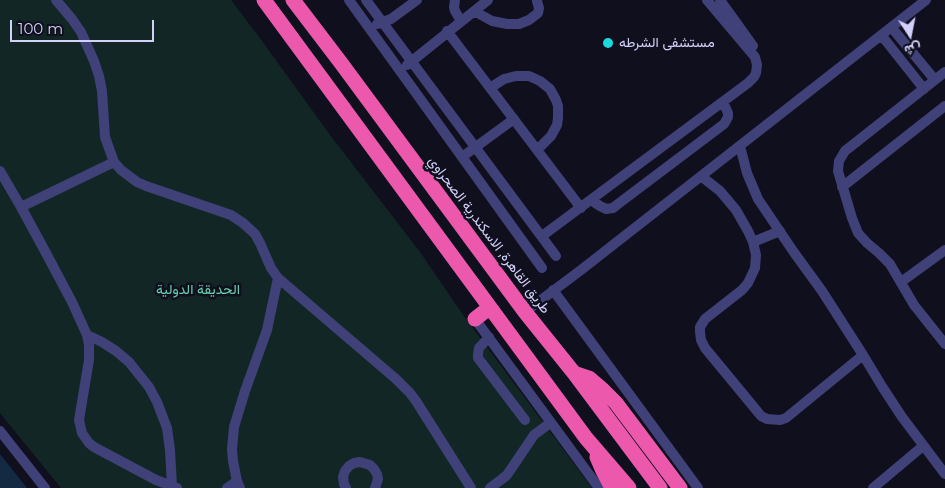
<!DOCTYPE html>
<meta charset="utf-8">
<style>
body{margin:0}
#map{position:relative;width:945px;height:488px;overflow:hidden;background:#100f1e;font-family:Montserrat,Vazirmatn,sans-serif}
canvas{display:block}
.north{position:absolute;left:885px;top:10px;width:50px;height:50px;-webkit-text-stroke:4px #100f1e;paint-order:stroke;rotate:169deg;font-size:14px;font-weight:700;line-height:20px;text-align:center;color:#d2d1fa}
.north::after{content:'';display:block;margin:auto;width:18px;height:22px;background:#d2d1fa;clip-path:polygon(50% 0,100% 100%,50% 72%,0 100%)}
.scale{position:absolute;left:10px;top:20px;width:144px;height:22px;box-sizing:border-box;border:2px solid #d2d1fa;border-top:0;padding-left:6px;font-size:15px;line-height:18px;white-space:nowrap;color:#d2d1fa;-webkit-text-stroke:4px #100f1e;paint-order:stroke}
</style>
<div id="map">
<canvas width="945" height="488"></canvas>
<div class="north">ش</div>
<div class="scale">100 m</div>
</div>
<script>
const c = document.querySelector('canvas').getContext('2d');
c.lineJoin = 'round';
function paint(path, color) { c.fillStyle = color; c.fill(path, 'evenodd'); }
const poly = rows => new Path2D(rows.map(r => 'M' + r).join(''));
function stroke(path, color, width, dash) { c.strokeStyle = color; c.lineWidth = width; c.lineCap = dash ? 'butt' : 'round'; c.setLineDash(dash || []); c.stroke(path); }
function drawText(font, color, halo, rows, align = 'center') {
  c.font = font + ' Montserrat,Vazirmatn,sans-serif'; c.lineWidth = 5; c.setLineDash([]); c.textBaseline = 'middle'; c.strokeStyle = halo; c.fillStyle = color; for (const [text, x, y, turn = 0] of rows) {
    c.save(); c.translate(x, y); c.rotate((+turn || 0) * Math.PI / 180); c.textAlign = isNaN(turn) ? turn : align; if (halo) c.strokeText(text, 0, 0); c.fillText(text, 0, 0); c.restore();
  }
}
paint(poly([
 [0,0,231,0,262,41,330,135,420,252,461,312,592,488,61,488,0,413]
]), '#122725');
paint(poly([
 [0,454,27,488,0,488]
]), '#142a43');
stroke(poly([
 [56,0,72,19,81,32,94,61,99,76,102,91,105,137,114,162,121,170,137,182,146,186,231,215,243,223,255,234,260,243,271,268,278,278,396,379,410,393,416,401,471,488],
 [349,0,542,268],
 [366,0,556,256],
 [455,0,454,7,455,11,461,21],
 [720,0,753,46],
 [474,11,492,21,507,24,519,24,529,20,538,13,539,8,537,1],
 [377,24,391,19,417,0],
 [892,28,935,80],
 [447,31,581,208],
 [882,36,924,89],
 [407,65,488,0],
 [945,72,845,151,839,161,838,171,852,218,858,233,867,243,879,253,890,264,914,305,945,344],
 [490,88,504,79,516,76,529,76,540,81,550,89,556,100,558,106,558,118,557,125,551,136,537,150],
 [740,146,747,173,758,199,793,251,822,291,863,355,883,388,902,417,945,474],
 [462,157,514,119],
 [0,171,21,207,46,253,72,302,87,335,89,345,89,360,79,420,82,433,89,443,94,447,156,480,177,488],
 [701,176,720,191,736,210,748,231,753,242,756,255,755,268,748,283,742,290,705,319,700,327,700,332,701,340,705,348,757,411,761,416,767,419,780,420,786,418,863,355],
 [842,187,945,106],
 [591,200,600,206,606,209,613,208,618,204,724,124,728,117,728,113,723,102],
 [21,207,114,162],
 [542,236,748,83,754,77,756,73,757,65,755,57,707,0],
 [753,242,780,231],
 [901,282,945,250],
 [553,290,698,488],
 [525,312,581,270,926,0],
 [475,319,599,488],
 [87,335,102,342,116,351,129,362,149,387,157,402,167,428,170,450,172,486],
 [489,337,479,348,478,354,478,358,525,420],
 [0,431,45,488],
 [227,488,237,481],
 [240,488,237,481,233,461,232,449,234,427,245,391,267,330,278,278],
 [346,488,344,484,343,477,345,471,349,466,354,463,360,462,370,465,374,469,377,474,378,479,375,488],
 [490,488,502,479,507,475,534,435,550,423],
 [873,488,923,446]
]), '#3f4178', 10);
stroke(poly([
 [264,0,586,438,629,488],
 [293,0,341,63,525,312,574,373,660,488],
 [475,319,489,308],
 [577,374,589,378,603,390,616,403,680,488],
 [597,457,603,471,612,488]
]), '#ec59ac', 15);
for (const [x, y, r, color] of [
 [608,43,6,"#19dade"]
]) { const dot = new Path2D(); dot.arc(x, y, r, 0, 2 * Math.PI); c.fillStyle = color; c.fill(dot); stroke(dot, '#100f1e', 2); }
drawText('14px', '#d2d1fa', '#100f1e', [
 ["مستشفى الشرطه",619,43]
], 'left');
drawText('14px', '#d2d1fa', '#100f1e', [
 ["طريق القاهرة, الاسكندرية الصحراوي",489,235,53]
]);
drawText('14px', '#66d1ae', '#100f1e', [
 ["الحديقة الدولية",198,290]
]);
</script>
